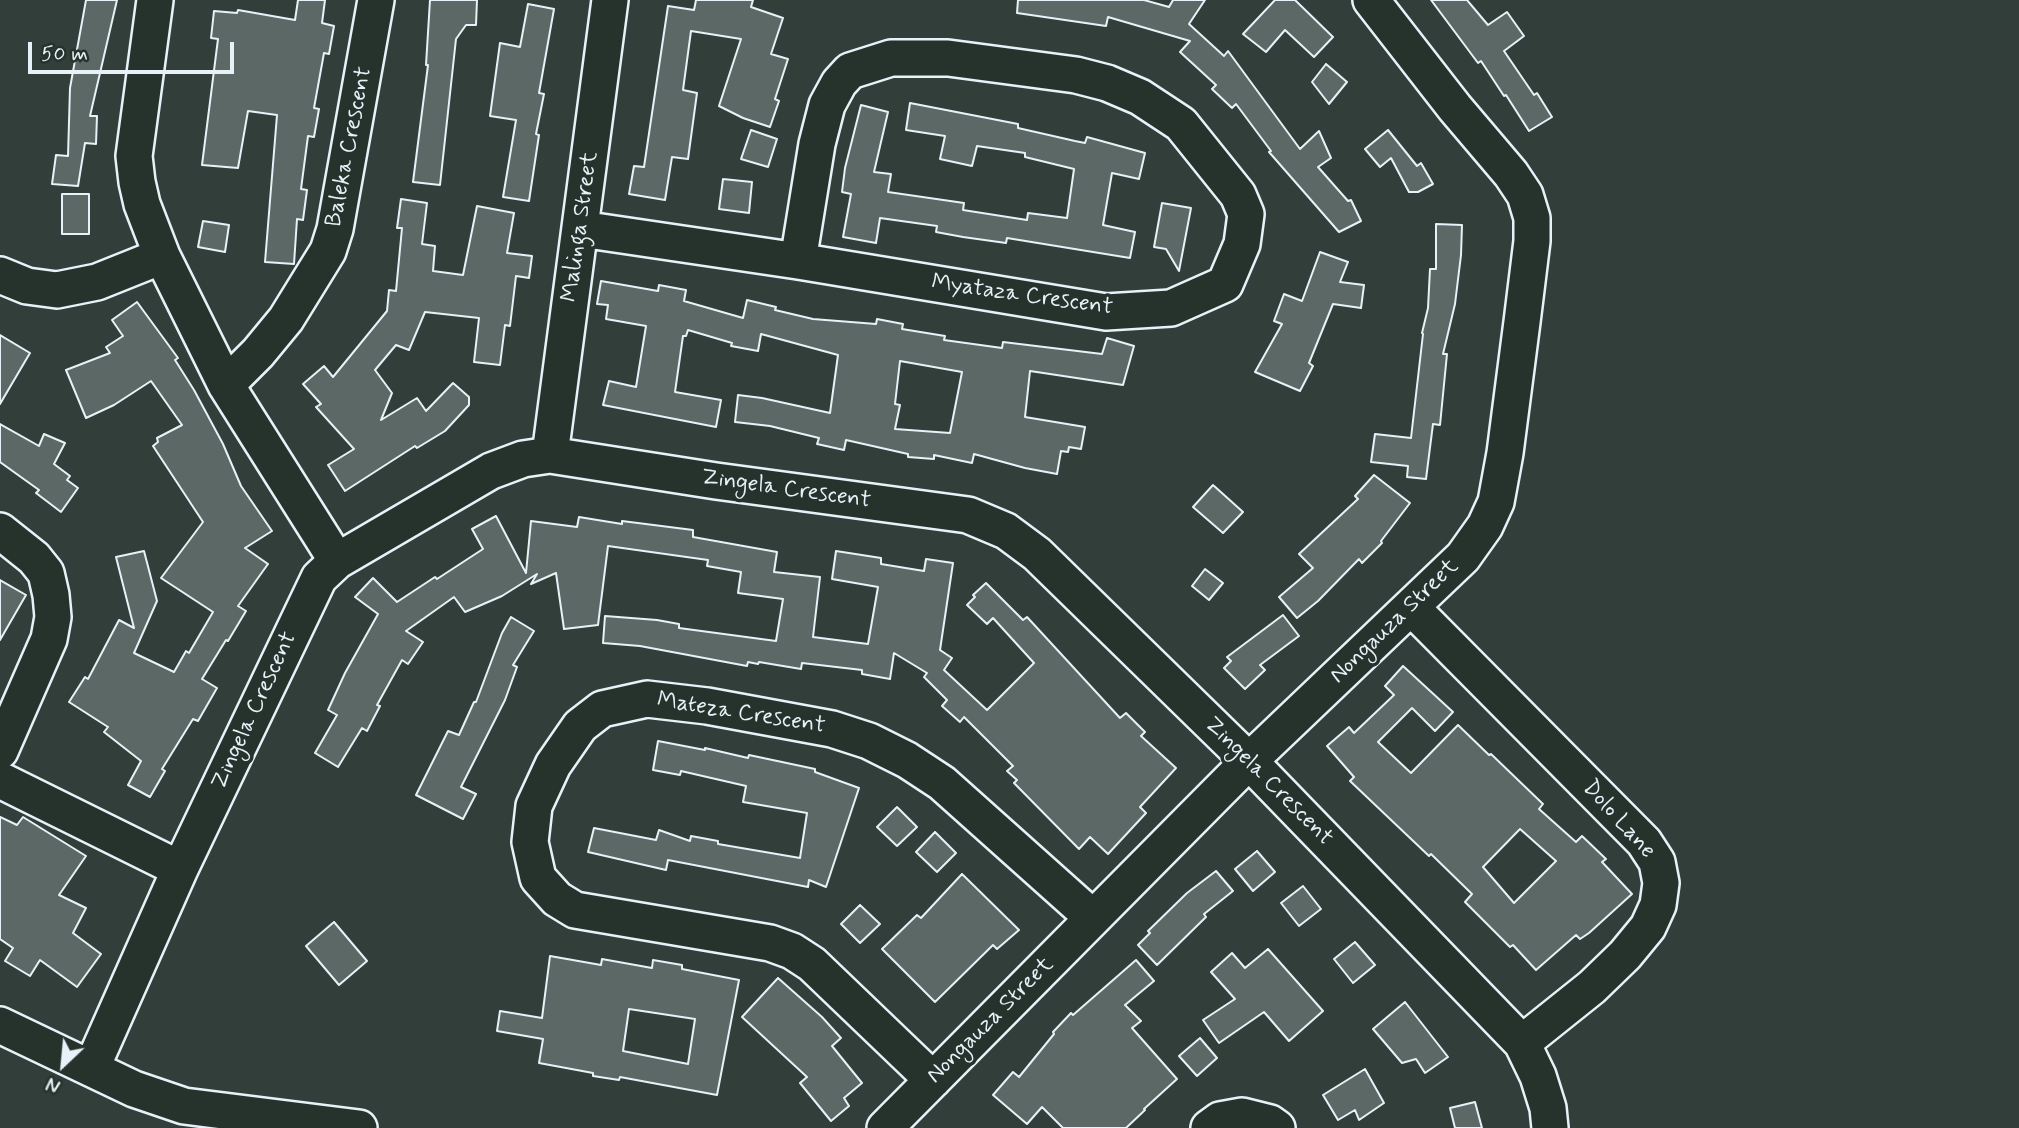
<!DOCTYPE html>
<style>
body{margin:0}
#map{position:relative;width:2019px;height:1128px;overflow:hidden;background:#323e39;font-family:Mynerve,sans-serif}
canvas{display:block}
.north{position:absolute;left:28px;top:1030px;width:70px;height:70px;-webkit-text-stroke:5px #26332d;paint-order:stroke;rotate:206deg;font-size:19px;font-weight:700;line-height:28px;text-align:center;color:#e8f1f8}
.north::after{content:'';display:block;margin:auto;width:24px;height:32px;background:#e8f1f8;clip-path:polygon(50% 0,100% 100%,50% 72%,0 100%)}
.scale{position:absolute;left:28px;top:42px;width:206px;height:32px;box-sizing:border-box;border:4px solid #e8f1f8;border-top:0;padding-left:9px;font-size:21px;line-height:24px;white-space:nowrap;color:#e8f1f8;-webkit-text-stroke:5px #26332d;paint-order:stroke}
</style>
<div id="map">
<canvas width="2019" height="1128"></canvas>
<div class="north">N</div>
<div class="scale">50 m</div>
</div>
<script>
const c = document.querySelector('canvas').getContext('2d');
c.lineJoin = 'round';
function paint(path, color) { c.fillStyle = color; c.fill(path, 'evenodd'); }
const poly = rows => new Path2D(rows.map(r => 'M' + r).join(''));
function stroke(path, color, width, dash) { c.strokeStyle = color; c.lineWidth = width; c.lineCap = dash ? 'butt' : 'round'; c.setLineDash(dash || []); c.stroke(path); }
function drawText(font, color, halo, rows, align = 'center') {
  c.font = font + ' Mynerve,sans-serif'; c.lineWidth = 7; c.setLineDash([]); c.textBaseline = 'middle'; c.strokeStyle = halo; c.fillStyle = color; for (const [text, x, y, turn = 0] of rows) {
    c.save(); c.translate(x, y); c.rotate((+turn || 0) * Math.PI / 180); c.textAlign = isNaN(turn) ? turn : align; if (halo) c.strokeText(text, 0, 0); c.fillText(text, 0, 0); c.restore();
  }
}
const building = poly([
 [86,0,117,0,90,116,97,116,96,144,85,143,78,186,52,184,56,155,68,156,70,88,86,0],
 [298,0,325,0,322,23,334,26,329,54,324,53,314,108,319,109,314,137,308,136,301,189,307,190,303,220,297,219,294,264,265,262,277,115,248,111,238,168,202,165,218,39,211,38,214,11,237,13,238,10,295,20,298,0],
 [430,0,477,0,476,25,466,25,456,39,440,185,413,182,428,65,426,65,430,0],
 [696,0,753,0,751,7,783,18,771,54,788,59,775,99,779,101,770,127,743,118,719,106,741,39,691,31,683,90,697,93,688,159,672,157,665,200,629,194,634,166,644,167,668,6,694,10,696,0],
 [1018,0,1144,0,1169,7,1173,0,1205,0,1189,24,1224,56,1228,51,1300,149,1319,131,1331,158,1318,167,1348,201,1351,200,1361,221,1339,232,1269,152,1271,151,1236,104,1232,108,1212,89,1216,85,1180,52,1190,41,1108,17,1106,26,1017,13,1018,0],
 [1275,0,1295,0,1333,37,1314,57,1285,30,1266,52,1243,34,1275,0],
 [1431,0,1467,0,1488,25,1507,12,1524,36,1504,51,1534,95,1537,93,1552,117,1529,131,1506,95,1504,96,1481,61,1478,63,1431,0],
 [528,4,554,9,539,93,544,94,536,134,539,135,529,201,503,197,516,120,490,116,500,43,520,47,528,4],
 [1326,64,1347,82,1329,104,1312,82,1326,64],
 [910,103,1018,124,1018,128,1075,141,1085,143,1087,137,1145,153,1139,179,1112,173,1103,225,1135,232,1130,258,1007,238,1006,243,963,237,936,232,937,226,880,218,876,243,843,237,851,194,842,192,845,168,861,105,888,112,874,172,891,174,888,192,964,203,963,210,1027,220,1028,213,1067,218,1074,169,1025,157,1025,153,977,146,972,166,940,159,945,136,906,130,910,103],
 [751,130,777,139,768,167,741,159,751,130],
 [1388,130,1417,166,1421,163,1433,184,1418,192,1409,192,1391,158,1380,167,1365,149,1388,130],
 [723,179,752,182,749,213,719,209,723,179],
 [62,194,89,194,89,234,62,234,62,194],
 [401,199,427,203,422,244,435,246,433,271,463,275,477,206,514,213,507,253,532,256,529,278,516,276,510,326,505,325,500,365,474,362,479,318,425,312,409,350,396,345,375,370,392,393,381,420,417,398,426,411,453,383,469,397,469,405,445,431,417,448,415,446,345,491,328,465,354,449,316,407,321,404,303,384,324,366,333,377,387,311,389,290,396,291,402,228,397,228,401,199],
 [1162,203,1191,208,1179,271,1166,249,1154,247,1162,203],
 [203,221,229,225,225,252,198,247,203,221],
 [1436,224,1462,225,1461,255,1455,304,1443,354,1447,354,1440,425,1433,424,1426,479,1407,477,1408,466,1371,462,1375,434,1411,438,1423,334,1422,333,1428,308,1430,269,1436,269,1436,224],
 [1320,252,1348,262,1340,282,1364,285,1361,308,1333,304,1309,363,1313,366,1300,391,1255,372,1282,324,1274,321,1284,294,1302,301,1320,252],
 [601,281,658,291,659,285,686,290,684,301,743,318,747,300,776,307,775,310,813,319,876,324,877,319,903,324,902,329,945,336,944,340,1002,348,1003,342,1102,354,1107,338,1134,346,1123,385,1030,371,1025,417,1085,427,1081,449,1069,447,1068,452,1061,451,1057,474,1025,468,974,454,972,463,934,455,934,459,908,457,908,454,846,440,844,450,817,444,819,438,770,426,735,422,738,395,762,398,830,413,838,355,761,334,758,351,731,346,732,343,688,330,686,336,683,336,675,392,721,400,716,427,603,405,609,381,636,387,646,326,606,319,608,305,597,304,601,281],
 [900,361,962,372,950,433,895,429,900,405,895,404,900,361],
 [137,302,178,358,175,360,194,390,223,444,241,486,272,531,245,548,268,564,238,606,246,611,228,641,226,640,202,679,217,688,198,721,193,719,162,769,165,771,150,797,128,785,141,761,104,732,108,727,69,702,85,677,88,679,119,620,134,628,116,557,144,551,157,601,134,653,174,672,186,651,189,653,213,612,161,578,203,522,153,446,158,442,157,438,182,425,151,381,114,405,86,418,66,370,110,353,106,347,123,336,112,320,137,302],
 [0,335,30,353,0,404,0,335],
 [0,424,39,446,44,434,65,443,54,464,70,476,67,480,78,488,61,512,36,493,39,490,0,462,0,424],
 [1374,475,1410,503,1381,541,1382,543,1362,563,1359,559,1318,601,1297,618,1279,597,1313,568,1299,554,1358,499,1355,496,1374,475],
 [1213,485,1243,512,1223,533,1193,507,1213,485],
 [496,516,526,573,531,521,577,527,579,517,622,524,622,521,693,530,693,537,777,552,774,572,820,577,813,637,868,644,878,587,832,579,836,551,881,558,881,564,924,571,926,559,953,563,940,650,952,658,944,670,987,710,1034,663,993,618,987,624,967,605,975,597,973,595,986,583,1023,620,1027,617,1120,718,1126,713,1145,732,1141,736,1176,768,1140,807,1146,813,1108,854,1090,837,1079,849,1014,783,1017,780,1007,771,1013,766,964,717,960,722,942,706,947,700,924,677,927,673,894,653,890,679,862,674,862,670,802,663,801,669,759,662,758,664,748,662,747,666,640,646,603,643,605,616,657,620,679,624,679,628,776,641,783,599,738,593,741,572,707,566,708,560,608,546,598,625,564,629,556,573,531,584,537,574,502,596,465,612,454,597,406,631,423,642,408,664,402,660,377,705,380,706,367,731,362,728,338,767,315,753,337,715,328,710,345,673,378,614,355,597,373,578,397,602,435,577,437,579,483,549,472,529,496,516],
 [1205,569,1223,583,1209,600,1192,586,1205,569],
 [0,580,26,595,0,640,0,580],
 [1283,615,1299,636,1260,665,1265,670,1245,689,1224,668,1231,661,1227,657,1283,615],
 [511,617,534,631,513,665,517,667,505,700,461,787,476,794,463,819,416,795,448,731,459,735,474,702,476,702,502,633,511,617],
 [1403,666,1453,712,1435,731,1412,708,1378,742,1411,773,1458,725,1489,755,1491,754,1543,804,1539,809,1576,842,1582,836,1606,859,1602,862,1632,894,1589,933,1580,939,1576,935,1536,970,1513,945,1510,947,1465,902,1472,894,1431,854,1429,856,1350,781,1354,777,1327,746,1349,727,1354,733,1394,695,1385,686,1403,666],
 [1520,829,1556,861,1514,903,1483,867,1520,829],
 [658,741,705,750,705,748,748,758,749,755,815,769,815,772,859,788,826,887,809,880,808,887,668,860,666,870,588,852,594,828,656,840,659,830,690,841,691,836,718,841,718,844,800,858,807,813,743,802,746,786,681,771,680,775,653,770,658,741],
 [897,807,917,827,897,846,877,827,897,807],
 [0,817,17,825,23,817,86,856,59,895,86,908,73,933,101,954,77,987,40,960,30,976,5,961,13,948,0,939,0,817],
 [935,832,956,853,937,872,916,852,935,832],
 [1257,851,1275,872,1253,891,1235,869,1257,851],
 [1216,871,1233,891,1204,914,1206,917,1157,965,1138,945,1150,933,1148,931,1187,893,1216,871],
 [962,874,1019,930,997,949,993,945,935,1002,882,949,917,915,921,918,962,874],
 [1303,886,1321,909,1299,926,1281,903,1303,886],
 [860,905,880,924,860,943,841,924,860,905],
 [334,922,367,961,339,985,306,946,334,922],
 [1355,942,1375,965,1353,983,1334,959,1355,942],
 [1268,949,1323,1011,1289,1041,1264,1012,1219,1043,1203,1020,1235,999,1211,972,1232,953,1245,968,1268,949],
 [550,956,601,965,602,959,652,968,653,960,682,965,682,969,739,980,717,1095,620,1077,619,1080,593,1076,593,1073,539,1063,543,1039,497,1031,500,1011,542,1018,550,956],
 [629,1009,695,1019,688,1064,623,1051,629,1009],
 [1136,960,1154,981,1125,1005,1141,1021,1132,1028,1177,1079,1144,1109,1145,1110,1126,1128,1063,1128,1042,1107,1027,1124,993,1095,1013,1072,1019,1077,1054,1034,1053,1032,1071,1013,1073,1015,1136,960],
 [778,978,822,1017,841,1038,832,1046,862,1083,844,1098,849,1106,831,1121,800,1083,807,1077,742,1017,778,978],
 [1405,1002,1448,1057,1425,1073,1416,1059,1402,1063,1373,1029,1405,1002],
 [1200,1038,1217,1058,1197,1076,1179,1056,1200,1038],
 [1365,1069,1384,1103,1359,1120,1355,1110,1338,1120,1323,1095,1365,1069],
 [1475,1102,1482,1128,1455,1128,1450,1108,1475,1102]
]);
paint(building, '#5c6865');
stroke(building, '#e8f1f8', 2);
const minor = poly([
 [155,0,134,156,137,182,142,204,162,256,226,385,337,561],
 [581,229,798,261,1106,312,1171,308,1225,284,1242,244,1246,214,1238,195,1181,124,1140,97,1107,83,1076,75,948,58,891,58,850,71,839,83,827,105,817,144,798,261],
 [0,275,27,286,57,290,97,282,162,256],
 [226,385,258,353,286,319,328,251,335,229,376,0],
 [550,455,610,0],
 [0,531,34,558,46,573,51,595,53,617,49,639,0,751],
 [1411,607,1644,842,1657,862,1661,883,1658,905,1648,927,1625,955,1592,987,1522,1043],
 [0,780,180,869],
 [0,1025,134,1089,184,1106,359,1128],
 [92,1067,180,869,319,578,337,561,491,471,523,459,550,455,716,481,968,515,1006,531,1037,554,1249,761,1522,1043,1538,1076,1548,1108,1550,1128],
 [933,1080,812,964,792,951,770,943,575,910,557,899,538,878,530,842,534,806,553,765,580,726,602,709,647,699,707,706,832,729,869,741,907,760,942,783,1093,918],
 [885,1128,1249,761,1463,557,1485,526,1496,502,1505,453,1522,322,1532,241,1532,218,1525,195,1511,174,1455,108,1371,0],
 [1209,1128,1220,1120,1242,1116,1270,1123,1277,1128]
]);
stroke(minor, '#e8f1f8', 40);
stroke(minor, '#26332d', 35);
drawText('23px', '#e8f1f8', '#26332d', [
 ["Baleka Crescent",350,147,-79],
 ["Malinga Street",581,227,-82],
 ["Myataza Crescent",1022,296,8],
 ["Zingela Crescent",786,490,8],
 ["Nongauza Street",1395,622,-44],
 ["Zingela Crescent",255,711,-65],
 ["Mateza Crescent",741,714,9],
 ["Zingela Crescent",1268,782,45],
 ["Dolo Lane",1618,820,48],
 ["Nongauza Street",991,1021,-45]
]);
</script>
